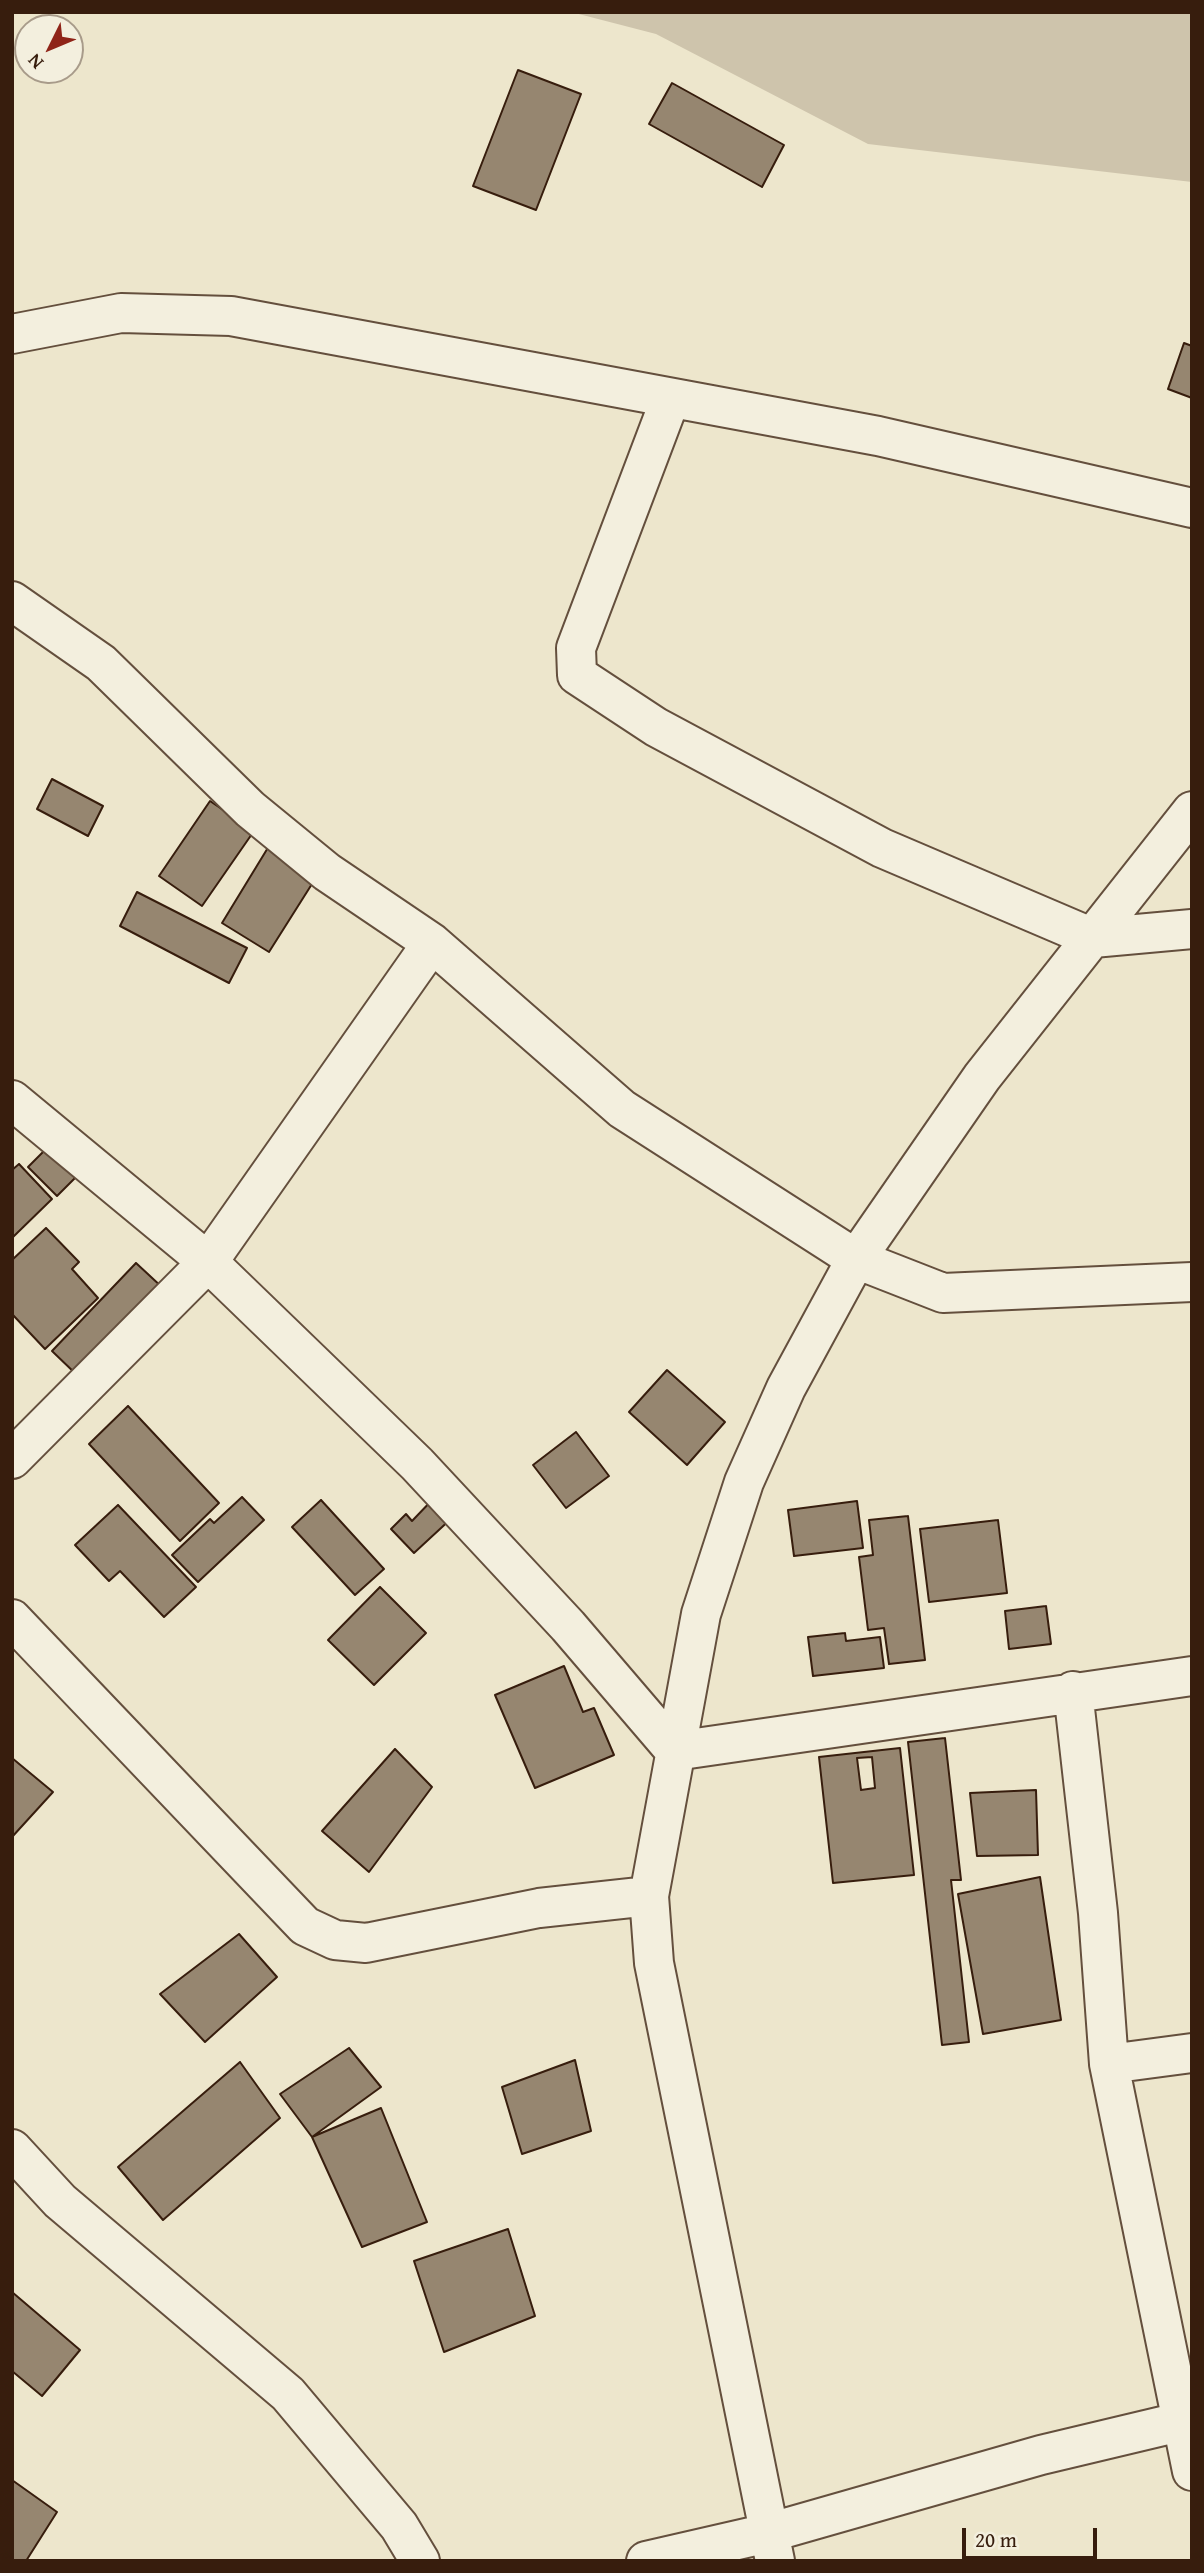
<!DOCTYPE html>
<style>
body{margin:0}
#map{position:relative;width:1204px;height:2573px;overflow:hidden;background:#ede6cc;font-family:"Gentium Book Plus",serif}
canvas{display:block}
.frame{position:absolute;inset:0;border:14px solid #371d0d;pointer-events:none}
.north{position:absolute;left:14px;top:14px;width:70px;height:70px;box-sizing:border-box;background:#f3efde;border:2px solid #a89b8a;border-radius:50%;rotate:227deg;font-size:19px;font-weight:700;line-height:28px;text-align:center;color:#371d0d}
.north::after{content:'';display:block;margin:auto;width:24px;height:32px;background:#8f2418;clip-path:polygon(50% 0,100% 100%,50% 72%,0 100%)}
.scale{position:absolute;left:962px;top:2528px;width:135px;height:32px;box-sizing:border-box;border:4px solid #371d0d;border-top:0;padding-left:9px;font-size:21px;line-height:24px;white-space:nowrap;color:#371d0d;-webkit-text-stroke:5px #f3efde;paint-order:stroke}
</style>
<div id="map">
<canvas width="1204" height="2573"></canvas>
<div class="frame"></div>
<div class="north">N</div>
<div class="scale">20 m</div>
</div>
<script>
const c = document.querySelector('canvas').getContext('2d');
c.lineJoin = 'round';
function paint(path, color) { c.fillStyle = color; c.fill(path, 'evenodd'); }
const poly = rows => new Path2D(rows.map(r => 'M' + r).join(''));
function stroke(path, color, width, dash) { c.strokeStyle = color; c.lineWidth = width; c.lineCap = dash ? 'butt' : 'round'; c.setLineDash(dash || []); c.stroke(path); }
paint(poly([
 [571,12,1192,12,1192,182,868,144,656,34]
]), '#cec4ac');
const building = poly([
 [518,70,581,94,536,210,473,186,518,70],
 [672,83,784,145,762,187,649,124,672,83],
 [1184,343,1192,346,1192,398,1168,389,1184,343],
 [52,779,103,806,88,836,37,809,52,779],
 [210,801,254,831,202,906,159,876,210,801],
 [269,846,317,876,269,952,222,923,269,846],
 [137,892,247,948,229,983,120,926,137,892],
 [56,1139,85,1168,57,1196,28,1167,56,1139],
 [19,1164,52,1199,12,1238,12,1170,19,1164],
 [46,1228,79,1262,72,1269,98,1298,45,1349,12,1314,12,1260,46,1228],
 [136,1263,164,1289,79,1377,52,1351,136,1263],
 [667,1370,725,1422,687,1465,629,1412,667,1370],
 [128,1406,219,1503,180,1541,89,1444,128,1406],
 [576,1432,609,1476,566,1508,533,1465,576,1432],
 [242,1497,264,1520,198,1582,172,1555,210,1519,214,1523,242,1497],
 [435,1497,454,1516,414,1553,391,1529,406,1514,412,1521,435,1497],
 [321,1500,384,1569,355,1595,292,1527,321,1500],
 [857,1501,863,1548,794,1556,788,1510,857,1501],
 [118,1505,196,1587,164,1617,120,1571,109,1581,75,1545,118,1505],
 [908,1516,925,1660,889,1664,884,1628,868,1630,859,1557,873,1555,869,1520,908,1516],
 [998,1520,1007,1593,929,1602,920,1529,998,1520],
 [380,1587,426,1633,374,1685,328,1640,380,1587],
 [1046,1606,1051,1644,1009,1649,1005,1611,1046,1606],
 [845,1633,846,1641,880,1637,884,1668,813,1676,808,1637,845,1633],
 [564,1666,583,1712,594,1708,614,1755,535,1788,495,1695,564,1666],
 [945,1738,961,1880,951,1880,969,2042,942,2045,908,1742,945,1738],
 [900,1748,914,1875,833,1883,819,1757,900,1748],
 [872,1757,875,1788,861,1790,857,1758,872,1757],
 [395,1749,432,1787,369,1872,322,1831,395,1749],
 [12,1758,53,1792,12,1837,12,1758],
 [1036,1790,1038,1855,977,1856,970,1793,1036,1790],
 [1040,1877,1061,2020,983,2034,958,1894,1040,1877],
 [239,1934,277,1977,205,2042,160,1994,239,1934],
 [349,2048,381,2087,312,2137,280,2094,349,2048],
 [575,2060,591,2131,522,2154,502,2087,575,2060],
 [240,2062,280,2118,163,2220,118,2167,240,2062],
 [381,2108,427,2222,362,2247,312,2137,381,2108],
 [508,2229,535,2316,444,2352,414,2261,508,2229],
 [12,2292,80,2350,42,2396,12,2371,12,2292],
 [12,2480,57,2512,26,2561,12,2561,12,2480]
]);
paint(building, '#968670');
stroke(building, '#371d0d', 2);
const minor = poly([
 [12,334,121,313,231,316,878,436,1192,508],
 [670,400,576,648,577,675,656,727,882,848,1093,938,1192,929],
 [12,601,101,663,250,809,327,872,432,943,622,1109,856,1259,943,1293,1192,1282],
 [12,1100,208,1262,417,1464,568,1626,675,1751,1192,1676],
 [12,1459,208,1262,432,943],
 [12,1619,305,1926,335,1940,366,1943,539,1908,649,1896],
 [1073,1691,1098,1913,1109,2064,1192,2471],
 [1109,2064,1192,2053],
 [12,2149,60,2201,288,2394,399,2526,420,2561],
 [646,2561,768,2533,1041,2455,1192,2419],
 [775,2561,654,1963,649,1896,701,1614,744,1482,786,1388,856,1259,982,1077,1192,811]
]);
stroke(minor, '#644f3d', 42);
stroke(minor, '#f3efde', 38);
</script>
